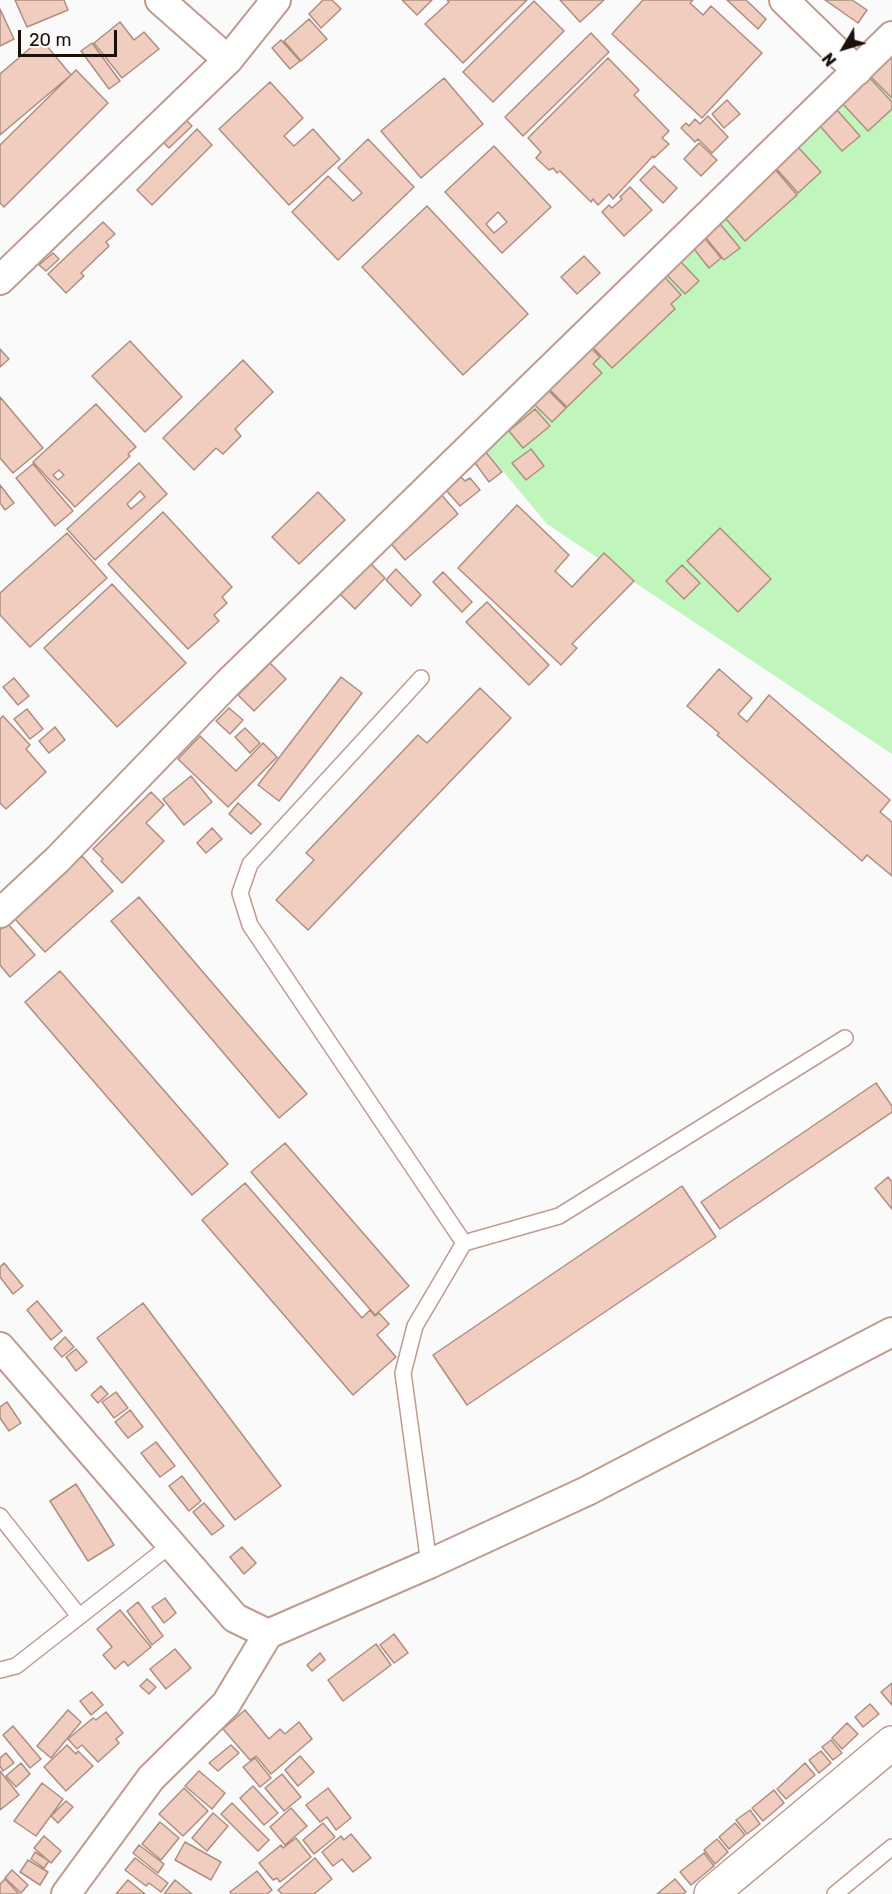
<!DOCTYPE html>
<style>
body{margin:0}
#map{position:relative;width:892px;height:1894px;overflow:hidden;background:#fafafa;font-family:Rubik,sans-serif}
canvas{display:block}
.north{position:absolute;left:814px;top:18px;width:60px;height:60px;-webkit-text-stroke:4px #fafafa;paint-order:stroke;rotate:232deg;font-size:16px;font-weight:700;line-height:24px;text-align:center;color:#1c100b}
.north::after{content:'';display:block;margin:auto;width:21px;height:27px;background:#1c100b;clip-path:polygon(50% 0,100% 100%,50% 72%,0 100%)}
.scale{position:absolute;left:18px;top:30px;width:99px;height:27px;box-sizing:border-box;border:3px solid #1c100b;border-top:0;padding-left:8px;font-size:18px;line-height:21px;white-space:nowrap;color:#1c100b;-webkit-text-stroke:4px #fafafa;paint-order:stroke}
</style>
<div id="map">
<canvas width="892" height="1894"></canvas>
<div class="north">N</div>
<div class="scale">20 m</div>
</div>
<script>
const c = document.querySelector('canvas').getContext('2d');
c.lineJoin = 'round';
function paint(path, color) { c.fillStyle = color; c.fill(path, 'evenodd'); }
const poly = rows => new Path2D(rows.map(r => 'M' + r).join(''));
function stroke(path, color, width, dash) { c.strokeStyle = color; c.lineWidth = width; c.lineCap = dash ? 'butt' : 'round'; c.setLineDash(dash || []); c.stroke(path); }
paint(poly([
 [892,25,892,754,547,524,468,429,832,76]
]), '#c0f5bc');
const building = poly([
 [15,0,64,0,68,10,27,27,15,0],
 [323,0,332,0,341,9,321,28,309,14,323,0],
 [402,0,432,0,417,15,402,0],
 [447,0,527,0,463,63,425,24,449,2,447,0],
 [560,0,604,0,580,22,560,0],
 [643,0,693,0,690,3,703,15,711,6,762,53,702,118,612,34,643,0],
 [727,0,746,0,766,19,758,29,727,0],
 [825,0,852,0,867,10,858,23,825,0],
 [534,1,564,31,493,102,463,72,534,1],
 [0,9,14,39,0,46,0,9],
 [309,19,327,39,301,61,284,41,309,19],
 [120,22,134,40,144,32,159,49,122,78,94,43,120,22],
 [591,33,609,52,523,136,505,117,591,33],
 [41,39,71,75,0,135,0,74,41,39],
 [281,40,300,61,290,69,272,48,281,40],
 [92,43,120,81,109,89,81,51,92,43],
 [892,52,892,98,869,75,892,52],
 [608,58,639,90,634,95,669,131,662,138,669,144,654,158,653,156,613,199,609,194,598,205,593,199,591,202,560,171,557,173,553,168,549,170,536,158,541,152,528,138,608,58],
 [76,70,108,103,4,207,0,203,0,145,76,70],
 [868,76,892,102,892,109,868,131,841,102,868,76],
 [444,78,483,124,421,178,381,131,444,78],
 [270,82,303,118,284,136,294,146,313,129,340,159,289,205,219,129,270,82],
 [727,100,740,114,724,128,712,114,727,100],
 [837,110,860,136,842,151,820,126,837,110],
 [181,115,192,126,169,148,159,138,181,115],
 [708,116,728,137,712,153,698,139,695,142,681,128,686,123,689,126,695,119,700,124,708,116],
 [197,129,212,145,152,205,137,190,197,129],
 [368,139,414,187,338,260,292,212,328,176,353,201,362,193,338,168,368,139],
 [699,143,717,160,701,176,684,159,699,143],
 [494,146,551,207,502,253,445,192,494,146],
 [498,212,507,222,494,233,486,224,498,212],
 [797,146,821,172,798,193,774,166,797,146],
 [654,166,677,188,663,203,640,180,654,166],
 [773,167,797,195,745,241,721,213,773,167],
 [630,187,652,210,624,236,602,212,609,205,612,208,622,199,620,197,630,187],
 [427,206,528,314,463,375,362,267,427,206],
 [716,219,740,248,724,260,701,232,716,219],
 [103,222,115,234,106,242,109,246,81,273,84,276,66,293,48,274,103,222],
 [703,236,721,258,709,268,691,245,703,236],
 [53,253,59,259,46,271,39,265,53,253],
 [584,256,600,273,577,294,561,277,584,256],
 [680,261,699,281,685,294,666,274,680,261],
 [662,274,681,295,671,304,675,309,612,368,588,342,662,274],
 [130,341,182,397,145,432,92,376,130,341],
 [588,345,600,357,593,364,602,373,567,407,546,386,588,345],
 [0,349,9,359,0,367,0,349],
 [243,360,273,392,235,429,241,436,223,454,216,448,194,470,163,438,243,360],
 [547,389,566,408,552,422,533,403,547,389],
 [0,397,43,448,13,473,0,458,0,397],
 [96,404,136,447,128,454,130,456,75,507,33,462,96,404],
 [59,470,64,475,58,480,53,475,59,470],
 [535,409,550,426,523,448,509,431,535,409],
 [531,449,544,466,526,480,512,463,531,449],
 [485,451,502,472,489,482,473,460,485,451],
 [139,463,167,494,95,560,67,529,139,463],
 [140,491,145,497,131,509,127,504,140,491],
 [33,464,73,511,55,526,16,478,33,464],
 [461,477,465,481,470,478,480,490,460,506,445,489,461,477],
 [0,485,14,503,5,510,0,503,0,485],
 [318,492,345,520,299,564,272,537,318,492],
 [439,492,458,514,405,560,387,539,439,492],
 [517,505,569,555,555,571,572,587,604,553,634,581,572,644,577,648,561,665,458,568,517,505],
 [163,512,232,587,222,597,227,603,214,615,219,621,188,649,108,564,163,512],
 [720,528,771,579,738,612,687,561,720,528],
 [67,533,107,578,30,647,0,615,0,593,67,533],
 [370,563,385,578,355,609,340,594,370,563],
 [682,565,700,583,684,599,666,581,682,565],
 [396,569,421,595,411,606,386,580,396,569],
 [443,572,472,602,462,612,433,582,443,572],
 [112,584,186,663,117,727,44,648,112,584],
 [487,602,549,665,529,685,466,622,487,602],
 [270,663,286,679,254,711,238,695,270,663],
 [719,669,752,698,738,714,747,722,769,695,890,800,880,812,892,822,892,876,867,855,862,861,717,735,719,733,687,706,719,669],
 [341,677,362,693,279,801,258,785,341,677],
 [14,678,29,696,18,705,3,687,14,678],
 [480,688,511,718,308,930,276,900,314,860,306,853,418,735,427,743,480,688],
 [229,708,243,720,230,734,216,721,229,708],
 [27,709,43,729,30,739,14,719,27,709],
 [3,716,30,745,26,749,46,772,6,809,0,803,0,719,3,716],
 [55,727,65,740,49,753,39,741,55,727],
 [245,728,260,743,250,753,235,737,245,728],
 [200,736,236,771,263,743,277,757,228,807,178,759,200,736],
 [191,776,212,802,184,825,163,799,191,776],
 [151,792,164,805,146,823,164,841,122,883,101,861,103,859,93,849,151,792],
 [238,803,261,824,251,834,229,814,238,803],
 [212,828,222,839,206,853,197,843,212,828],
 [82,856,113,891,45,952,14,918,82,856],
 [139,897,307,1094,279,1118,111,921,139,897],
 [8,924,35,955,10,977,0,965,0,930,8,924],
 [60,971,228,1164,192,1195,25,1002,60,971],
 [876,1083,892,1106,892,1112,720,1229,701,1202,876,1083],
 [285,1143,409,1286,375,1315,251,1172,285,1143],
 [888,1177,892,1182,892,1209,875,1188,888,1177],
 [245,1183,362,1318,370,1310,375,1316,379,1313,389,1324,377,1335,396,1357,353,1395,202,1220,245,1183],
 [682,1186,716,1237,467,1405,433,1355,682,1186],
 [4,1263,23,1286,13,1294,0,1277,0,1267,4,1263],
 [37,1301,62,1331,51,1340,27,1310,37,1301],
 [143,1303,281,1486,235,1520,97,1338,143,1303],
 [65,1337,74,1347,62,1357,54,1348,65,1337],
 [76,1349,87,1362,76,1371,66,1357,76,1349],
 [101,1386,108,1394,98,1403,91,1395,101,1386],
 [116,1392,128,1408,114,1418,102,1402,116,1392],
 [7,1402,21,1423,9,1431,0,1418,0,1407,7,1402],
 [130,1410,143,1427,128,1438,115,1422,130,1410],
 [156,1442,175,1466,160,1477,141,1453,156,1442],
 [182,1476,201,1501,189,1511,169,1486,182,1476],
 [76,1484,114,1545,88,1561,50,1501,76,1484],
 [204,1503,224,1526,212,1535,193,1512,204,1503],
 [242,1547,256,1563,244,1574,230,1557,242,1547],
 [165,1598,176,1613,164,1623,152,1607,165,1598],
 [138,1602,163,1636,152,1645,127,1611,138,1602],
 [120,1610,151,1647,128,1666,124,1661,115,1669,103,1655,112,1647,97,1629,120,1610],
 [394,1634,408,1653,394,1663,380,1645,394,1634],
 [376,1644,391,1665,343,1701,328,1680,376,1644],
 [175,1649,191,1668,166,1689,150,1669,175,1649],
 [320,1653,325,1660,312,1671,307,1665,320,1653],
 [147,1679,156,1687,149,1694,140,1686,147,1679],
 [892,1683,892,1705,881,1692,892,1683],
 [92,1692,103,1705,91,1715,80,1701,92,1692],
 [870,1704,879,1714,863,1727,855,1717,870,1704],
 [68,1710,81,1722,51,1758,37,1746,68,1710],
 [245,1710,269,1739,280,1729,285,1734,299,1722,312,1739,271,1774,256,1756,250,1760,223,1729,245,1710],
 [106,1712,123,1733,116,1739,119,1743,98,1762,82,1745,77,1749,68,1739,93,1718,96,1720,106,1712],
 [847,1723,858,1734,842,1749,832,1738,847,1723],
 [13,1726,41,1759,30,1768,3,1735,13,1726],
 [831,1740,842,1753,833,1760,822,1747,831,1740],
 [67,1745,76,1754,78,1751,93,1766,66,1791,44,1767,67,1745],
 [231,1745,239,1753,218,1771,209,1763,231,1745],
 [821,1751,831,1763,819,1773,809,1760,821,1751],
 [6,1753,14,1763,3,1771,0,1766,0,1758,6,1753],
 [300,1756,314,1772,298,1786,285,1770,300,1756],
 [255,1758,271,1778,260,1787,243,1767,255,1758],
 [21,1763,30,1774,16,1787,6,1776,21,1763],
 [805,1763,815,1775,786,1799,777,1789,805,1763],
 [0,1771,19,1795,0,1810,0,1771],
 [199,1771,225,1793,212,1809,185,1786,199,1771],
 [282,1774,301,1797,284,1811,265,1788,282,1774],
 [42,1783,63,1799,36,1836,14,1821,42,1783],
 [253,1786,278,1813,264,1825,240,1798,253,1786],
 [184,1788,208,1811,183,1836,159,1814,184,1788],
 [328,1788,351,1818,336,1830,327,1817,320,1822,306,1805,328,1788],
 [774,1790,784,1803,763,1821,752,1808,774,1790],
 [66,1801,73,1807,58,1823,51,1816,66,1801],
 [232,1803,269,1840,258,1851,221,1814,232,1803],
 [291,1808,307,1826,285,1845,270,1827,291,1808],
 [750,1810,760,1824,747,1834,736,1820,750,1810],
 [213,1813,228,1826,207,1851,192,1838,213,1813],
 [160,1822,179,1838,161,1860,142,1844,160,1822],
 [323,1823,335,1837,314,1854,303,1840,323,1823],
 [735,1823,745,1835,729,1849,719,1837,735,1823],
 [351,1834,371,1858,353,1872,342,1859,333,1866,322,1852,341,1836,344,1840,351,1834],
 [44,1836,61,1851,51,1863,34,1848,44,1836],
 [296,1838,311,1857,280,1882,277,1878,273,1880,259,1863,281,1845,283,1848,296,1838],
 [717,1839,728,1852,715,1864,704,1850,717,1839],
 [185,1842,221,1862,211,1880,175,1860,185,1842],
 [139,1845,164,1864,158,1873,133,1853,139,1845],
 [35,1852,49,1861,44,1868,31,1859,35,1852],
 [704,1853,714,1866,691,1885,680,1872,704,1853],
 [135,1858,168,1883,161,1892,149,1883,146,1886,125,1870,135,1858],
 [315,1858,332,1879,314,1894,282,1894,278,1890,315,1858],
 [28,1860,48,1872,40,1885,20,1872,28,1860],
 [12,1870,28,1885,21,1893,5,1878,12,1870],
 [257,1871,272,1890,267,1894,231,1894,230,1892,257,1871],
 [5,1879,19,1894,0,1894,0,1884,5,1879],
 [675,1879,686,1892,683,1894,657,1894,675,1879],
 [128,1880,145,1894,116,1894,128,1880],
 [175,1880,192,1894,164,1894,175,1880]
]);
paint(building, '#f0cdbf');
stroke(building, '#af8e82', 1.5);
const service = poly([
 [421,678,250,864,240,893,250,925,464,1243],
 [0,1516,79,1616],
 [429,1564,403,1373,415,1326,464,1243,559,1216,845,1038],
 [0,1670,16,1666,172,1544],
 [835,1894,892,1847]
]);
const minor = poly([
 [160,0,228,60],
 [784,0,857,71],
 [0,280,228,60,276,0],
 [0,913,57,860,228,683,892,36],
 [0,1347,235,1618,268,1634],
 [66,1894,151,1778,226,1704,268,1634,429,1564,587,1491,892,1332]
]);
const tertiary = poly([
 [711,1894,892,1743]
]);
stroke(service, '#be9c90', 18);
stroke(minor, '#be9c90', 32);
stroke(tertiary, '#be9c90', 36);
stroke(service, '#fff', 15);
stroke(minor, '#fff', 28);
stroke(tertiary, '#fff', 33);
</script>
